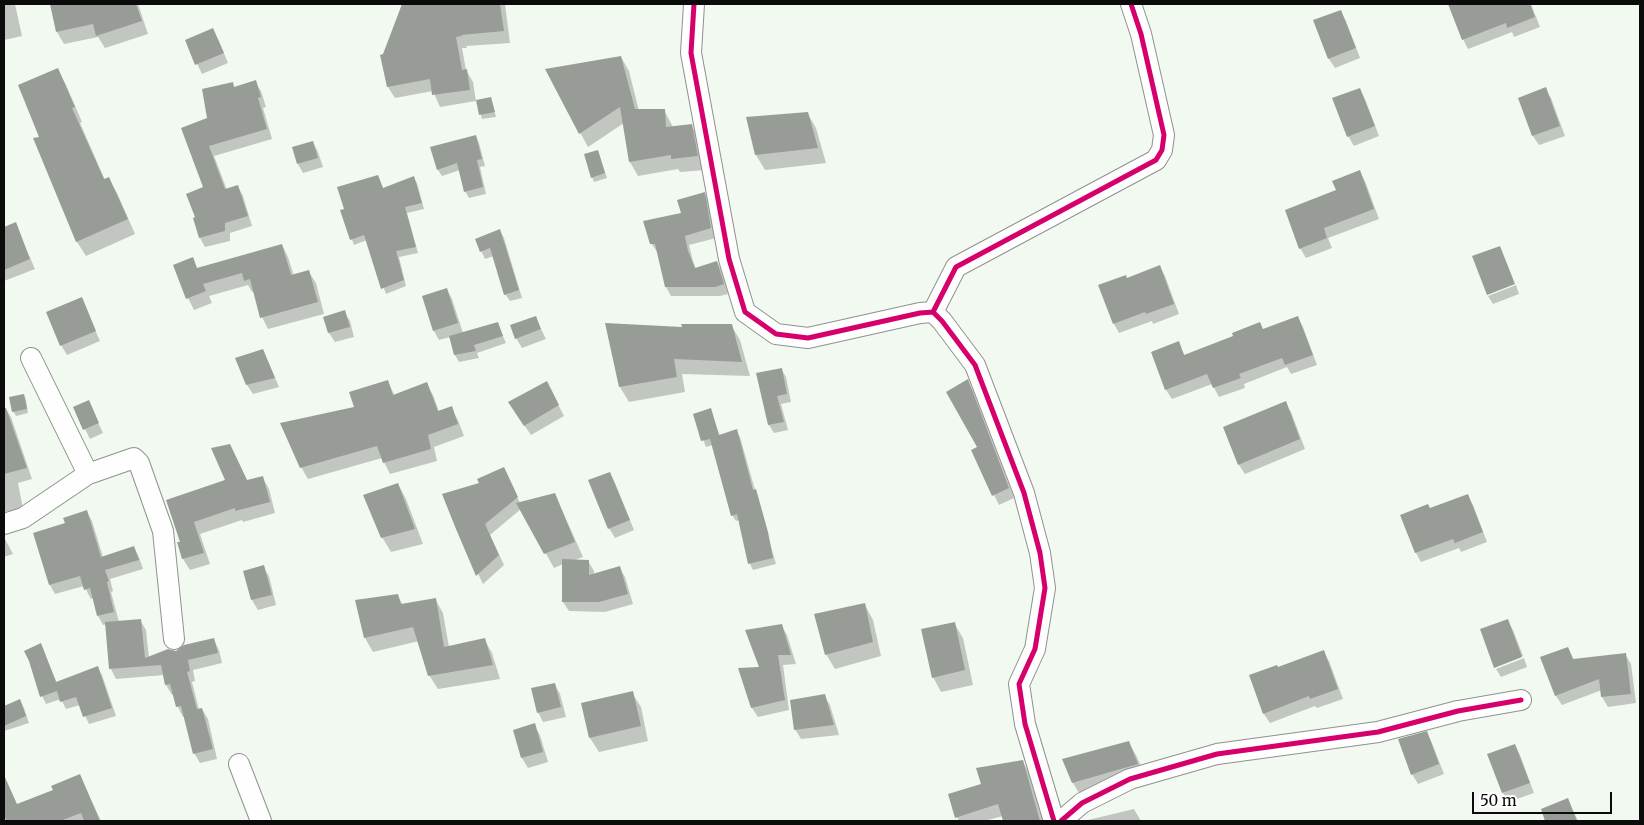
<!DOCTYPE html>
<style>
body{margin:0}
#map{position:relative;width:1644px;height:825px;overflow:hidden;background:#f2f9f0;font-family:Merriweather,serif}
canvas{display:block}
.frame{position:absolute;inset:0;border:5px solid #0b0b0b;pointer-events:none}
.scale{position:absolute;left:1472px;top:792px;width:140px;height:22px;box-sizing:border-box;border:2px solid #0b0b0b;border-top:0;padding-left:6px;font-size:15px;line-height:18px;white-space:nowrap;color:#0b0b0b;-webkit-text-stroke:4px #fff;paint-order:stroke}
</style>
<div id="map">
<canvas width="1644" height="825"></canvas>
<div class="frame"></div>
<div class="scale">50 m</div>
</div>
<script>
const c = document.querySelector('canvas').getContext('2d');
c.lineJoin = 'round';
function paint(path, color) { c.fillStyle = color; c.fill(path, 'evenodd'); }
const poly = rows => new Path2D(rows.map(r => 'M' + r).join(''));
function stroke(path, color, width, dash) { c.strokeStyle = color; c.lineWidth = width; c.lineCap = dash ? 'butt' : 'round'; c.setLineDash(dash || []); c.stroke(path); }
paint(poly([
 [4,4,15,4,22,36,4,40],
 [51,4,138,4,148,34,105,48,98,37,64,44,57,32],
 [404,4,505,4,510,43,466,46,467,48,462,48,466,70,473,82,476,101,440,107,433,91,395,98,388,87,382,56,384,55],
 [1450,4,1531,4,1540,27,1514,37,1512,32,1468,49,1463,39],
 [1341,12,1346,21,1360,58,1335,68,1329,59,1315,21],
 [218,39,228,63,202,74,186,41],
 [621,57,629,71,639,111,664,110,673,127,691,125,700,140,705,170,680,172,678,169,638,176,630,162,624,123,588,147,546,70],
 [58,70,66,85,82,122,80,123,105,180,108,178,117,193,135,234,86,256,77,242,35,139,41,137],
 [255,82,261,91,266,107,263,108,272,139,214,156,227,190,238,187,243,196,252,226,230,233,230,241,205,247,200,238,194,219,197,218,205,187,208,118,234,88],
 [1360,89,1365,99,1379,136,1354,146,1348,136],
 [1545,89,1551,98,1565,136,1539,145,1533,136,1519,98],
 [491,98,496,117,482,119,477,101],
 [808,114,816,128,826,163,765,170,756,155],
 [476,136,479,143,485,166,480,167,486,194,469,198,465,191,460,170,442,176,438,170,432,147],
 [313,142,318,152,323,167,303,173,298,164],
 [598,151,607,178,594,182,592,177],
 [1359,171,1365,181,1379,219,1328,238,1332,248,1306,258,1300,248,1337,191],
 [378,177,383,189,414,178,417,183,424,209,407,213,418,253,399,257,406,286,386,294,367,240,354,245,342,211,345,210],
 [704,193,709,202,716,238,689,245,693,261,696,269,717,262,722,271,728,294,720,296,671,296,666,287,658,253,651,243],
 [15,224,35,269,4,281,4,228],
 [500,231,504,238,522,298,510,301,505,294,494,256,485,259,476,240],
 [282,245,288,257,294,276,309,272,316,283,324,314,268,329,262,317,255,291,252,292,248,285,209,296,212,303,194,310,188,298,192,259,198,269],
 [1160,267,1165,276,1179,314,1153,324,1152,321,1119,333,1114,324,1127,279],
 [1516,285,1519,294,1493,304,1488,296],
 [447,290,452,299,463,333,497,323,506,343,477,353,479,358,459,362,455,355,450,337,439,340,434,331],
 [81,299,100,341,67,355,61,345],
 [344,312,350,321,354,337,335,342,329,333,325,317],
 [535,317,546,339,522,348,516,338],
 [1298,318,1303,327,1317,365,1291,374,1287,367,1244,384,1245,388,1219,397,1212,384,1172,399,1166,390,1152,352,1178,343,1185,356],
 [606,325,683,328,731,325,740,340,750,376,682,374,685,392,629,402,620,387],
 [268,361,279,387,253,394,247,385],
 [781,369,786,377,791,402,781,404,788,430,774,433,769,425,758,374],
 [967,381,973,391,1014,498,999,505,972,451,979,448],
 [388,382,395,396,426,384,433,395,439,412,451,408,458,420,464,436,434,447,437,461,390,474,382,458,308,479,301,467,355,408],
 [552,392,564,416,531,435,515,412],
 [24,395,26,400,28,413,16,416,13,411],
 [88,401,103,433,90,439,74,407],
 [1285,403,1291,412,1305,449,1245,474,1239,465,1225,427],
 [4,406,11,417,32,479,18,483,23,509,4,512],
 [710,410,720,436,736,431,740,437,776,564,753,570,750,564,739,520,736,521,732,515,713,445,706,447,694,414],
 [236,457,247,481,262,477,269,489,275,513,243,522,242,520,200,534,210,564,190,570,183,559,182,542,167,501,227,480],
 [504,469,520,503,554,495,562,510,583,557,572,561,588,561,594,571,594,575,619,567,625,577,633,604,605,612,569,611,563,602,563,564,554,568,521,509,490,535,504,565,483,584,457,529,481,484],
 [610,473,615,483,634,530,615,538,609,528],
 [398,484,406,499,423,544,391,552,382,537],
 [1467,495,1473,505,1487,542,1461,552,1459,548,1421,562,1416,553,1402,515,1430,509],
 [87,512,92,521,103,557,134,548,139,557,143,569,110,579,113,591,111,592,119,622,140,620,146,630,149,658,176,652,214,640,219,650,222,663,193,670,195,681,192,682,199,710,202,709,208,719,217,759,200,763,194,753,185,716,183,717,178,707,174,695,172,695,166,685,164,675,116,679,111,669,107,624,103,625,98,616,93,598,91,599,84,586,55,594,50,585,35,533,66,524],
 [4,537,13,554,4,557],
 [263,567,269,576,276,605,258,610,252,600,244,572],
 [397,595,403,605,435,599,443,613,449,647,484,639,492,653,500,679,438,689,429,675,419,641,373,652,365,638,357,601],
 [865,605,873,620,881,656,835,669,826,654],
 [1507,620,1513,630,1523,656,1495,666],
 [954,623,963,638,973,685,941,692,933,677],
 [781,625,787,635,796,664,783,665,789,710,758,717,752,708,740,669,761,668],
 [41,645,57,683,98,668,102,675,116,716,89,724,80,705,66,709,61,699,46,704,42,696],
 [1568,648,1574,660,1625,654,1631,664,1636,703,1608,707,1602,697,1602,690,1562,705,1556,696,1542,658],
 [1323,652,1329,661,1343,699,1317,708,1315,706,1270,723,1264,714,1250,676,1277,669],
 [1524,658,1527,667,1501,677,1496,669],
 [555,685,560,694,566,717,543,722,538,712],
 [632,693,641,707,648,741,599,752,590,738],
 [824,696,830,705,839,735,801,739,795,729],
 [20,700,24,708,29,723,4,731,4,707],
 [534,725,540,735,548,762,528,768,522,758,514,731],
 [1427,733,1432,743,1444,774,1418,784,1412,774],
 [1129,743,1137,757,1146,778,1082,798,1073,783,1064,760],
 [1515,745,1520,755,1534,793,1508,802,1503,793],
 [1023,762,1029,773,1043,821,1004,821,1003,816,984,821,959,821,957,817,983,785],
 [80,776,101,821,8,821,4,810,55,791],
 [1568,800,1578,821,1547,821,1542,809],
 [1134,809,1141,821,1088,820]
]), '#0003');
paint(poly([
 [50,4,136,4,142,21,96,36,93,24,56,32],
 [402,4,500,4,504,31,461,35,462,36,456,37,462,70,467,69,470,90,432,95,430,79,387,87,380,55,383,54],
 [1448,4,1530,4,1535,17,1507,28,1506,23,1462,40],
 [1341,10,1356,48,1328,59,1313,20],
 [213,28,224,53,195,65,185,40],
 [621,56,635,109,665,109,666,127,692,124,698,156,671,159,671,155,629,162,620,107,579,134,545,69],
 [58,68,75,107,72,108,104,179,109,177,128,219,76,242,33,138,39,137,18,85],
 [256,80,261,97,258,98,267,129,209,146,225,189,238,185,248,216,225,223,225,231,199,238,193,218,195,217,186,194,203,187,181,128,207,118,202,89,233,82,234,87],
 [1546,87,1560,126,1532,136,1518,98],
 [1360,88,1375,126,1347,137,1332,98],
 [491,97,495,112,479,115,476,100],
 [808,112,818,148,755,155,746,117],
 [476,135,482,159,477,160,483,187,464,192,457,163,437,170,430,147],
 [313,141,318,158,297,164,292,147],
 [598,150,605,173,591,178,584,154],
 [1360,170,1374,209,1324,228,1327,238,1299,249,1285,210,1336,190,1332,181],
 [378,175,383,188,414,176,422,203,405,207,416,247,396,251,404,280,381,289,364,235,350,240,340,210,344,209,337,187],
 [705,192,711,228,685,236,688,251,695,268,717,261,724,284,715,287,665,287,655,244,650,244,643,221,681,213,677,200],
 [16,222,30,259,4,270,4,227],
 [500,229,519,290,504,295,490,248,480,252,475,239],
 [282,244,291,275,309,270,318,302,260,318,250,279,244,281,242,273,203,284,206,291,186,299,173,265,193,257,197,268],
 [1500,246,1515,284,1487,295,1472,256],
 [1160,265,1174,304,1146,314,1145,312,1113,324,1098,285,1126,275,1127,278],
 [447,288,458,323,433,331,422,296],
 [82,297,96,331,60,346,46,312],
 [345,310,350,327,328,333,323,317],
 [536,316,541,329,515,339,510,325],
 [1298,316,1313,355,1285,365,1282,358,1239,374,1241,378,1213,388,1207,374,1165,390,1151,352,1179,341,1184,355,1233,336,1232,333,1260,322,1263,329],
 [498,322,503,336,474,345,476,351,454,355,449,336],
 [605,323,682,327,681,324,732,324,742,362,674,359,677,377,619,387],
 [263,349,275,378,246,385,235,358],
 [782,368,787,394,777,396,784,422,768,425,756,373],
 [968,379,1009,488,992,496,971,450,977,447,946,392],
 [388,380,393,395,427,382,438,411,452,406,458,424,428,435,431,449,383,463,377,446,300,468,280,423,354,407,349,392],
 [547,381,559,405,524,426,508,402],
 [24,394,27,409,12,412,9,397],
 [89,400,99,423,83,430,73,407],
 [1286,401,1300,439,1238,465,1223,427],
 [4,408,6,408,27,468,4,474],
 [711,408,719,435,737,429,753,490,756,489,768,532,773,558,748,564,737,514,731,516,710,439,701,441,693,414],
 [230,444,247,480,263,476,270,502,235,511,235,508,194,522,204,553,182,559,177,542,180,542,166,500,225,480,211,448],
 [504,467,518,497,485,524,499,555,476,576,456,529,442,494,479,483,477,479],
 [610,472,630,520,608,529,588,480],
 [398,483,415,529,381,538,363,495],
 [555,493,575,542,544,554,516,503],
 [1468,494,1483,532,1455,543,1453,539,1415,553,1400,515,1428,504,1430,508],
 [87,510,101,557,134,546,139,560,105,570,109,581,107,582,114,612,97,616,90,588,84,590,80,576,49,585,33,533,65,523,63,518],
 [562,559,589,560,589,575,620,566,628,594,599,602,562,602],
 [264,565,272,595,251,600,243,571],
 [398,594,401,604,436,598,444,647,485,638,493,665,428,676,413,627,364,638,355,600],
 [865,603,873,642,825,655,814,614],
 [141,619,145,658,168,649,176,651,184,645,214,638,218,653,188,660,190,671,187,672,197,709,202,708,213,749,193,754,181,706,176,707,170,684,165,685,161,665,109,669,105,622],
 [1508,619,1522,657,1494,668,1480,629],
 [955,622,965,670,932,678,921,629],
 [782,624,791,655,778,655,785,700,751,708,738,668,759,667,745,630],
 [41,643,56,682,98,666,112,708,83,717,76,697,60,702,57,691,40,697,29,661,24,651],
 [1568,647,1573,659,1626,653,1631,694,1601,697,1599,679,1555,696,1540,657],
 [1324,650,1338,689,1310,699,1309,696,1263,714,1249,675,1277,665,1278,667],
 [555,683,561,707,537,713,531,688],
 [633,691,641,726,589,738,581,703],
 [825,694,834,725,794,730,790,700],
 [20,699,26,716,4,726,4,706],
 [535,723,543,752,521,758,513,730],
 [1427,731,1439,764,1411,775,1398,739],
 [1129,741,1138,764,1072,783,1062,759],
 [1515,744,1530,783,1502,793,1487,754],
 [1023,760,1040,821,1003,821,998,804,955,818,948,794,981,784,976,768],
 [80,774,100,821,84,821,81,813,60,821,6,821,4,814,4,775,17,804,53,790,51,786],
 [1568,798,1577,821,1545,821,1541,809]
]), '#989c96');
const minor = poly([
 [694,4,691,53,729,259,745,312,776,334,808,338,920,313,933,312,942,321,975,365,1024,493,1040,553,1045,588,1035,649,1019,684,1025,724,1054,821],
 [933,312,956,267,1156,160,1162,150,1164,135,1141,34,1131,4],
 [31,358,88,474,134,458,139,463,163,531,174,639],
 [4,524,23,518,88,474],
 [239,764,261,821],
 [1061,821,1082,803,1130,779,1217,754,1378,732,1458,711,1521,700]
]);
stroke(minor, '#8f928e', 22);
stroke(minor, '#fdfefd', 20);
stroke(poly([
 [694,4,691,53,729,259,745,312,776,334,808,338,920,313,933,312,942,321,975,365,1024,493,1040,553,1045,588,1035,649,1019,684,1025,724,1054,821],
 [933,312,956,267,1156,160,1162,150,1164,135,1141,34,1131,4],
 [1061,821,1082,803,1130,779,1217,754,1378,732,1458,711,1521,700]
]), '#d6006c', 5);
</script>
